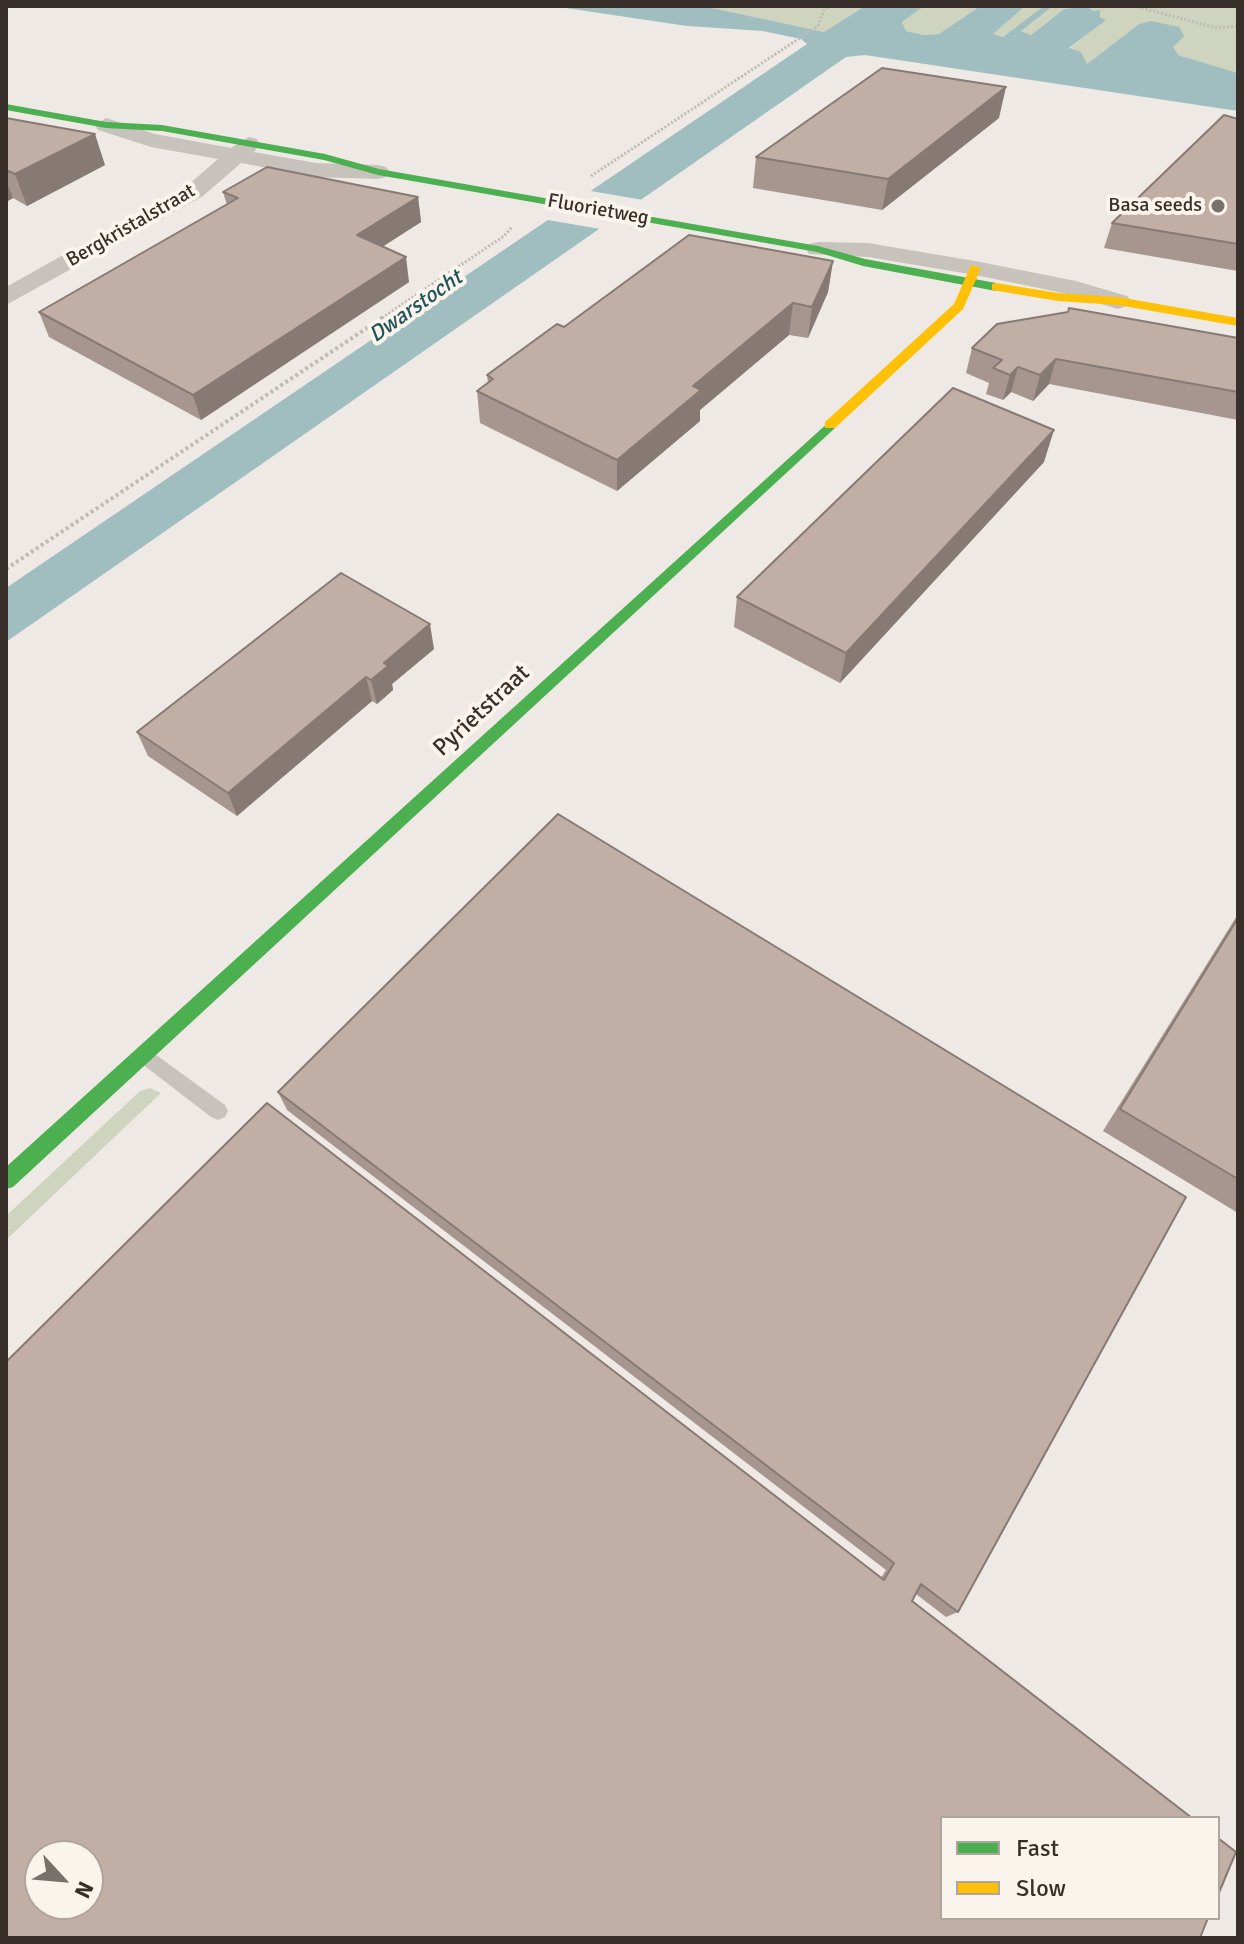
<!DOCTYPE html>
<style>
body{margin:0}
#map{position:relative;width:1244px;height:1944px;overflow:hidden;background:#eee9e4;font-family:Signika,sans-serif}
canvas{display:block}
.frame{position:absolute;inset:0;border:8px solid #392f2a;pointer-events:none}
.legend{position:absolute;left:940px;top:1816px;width:280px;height:104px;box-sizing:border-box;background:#faf4ec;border:2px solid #ada59e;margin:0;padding:10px 14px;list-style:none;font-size:24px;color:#392f2a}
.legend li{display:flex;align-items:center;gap:16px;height:40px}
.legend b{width:40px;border:2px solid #ada59e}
.north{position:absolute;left:24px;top:1840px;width:80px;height:80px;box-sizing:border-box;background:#faf4ec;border:2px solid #ada59e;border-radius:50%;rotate:116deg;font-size:22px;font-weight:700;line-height:32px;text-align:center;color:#392f2a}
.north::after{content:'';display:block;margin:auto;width:28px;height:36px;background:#78706b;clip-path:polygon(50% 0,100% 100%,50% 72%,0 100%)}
</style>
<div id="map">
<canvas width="1244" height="1944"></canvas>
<div class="frame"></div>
<ul class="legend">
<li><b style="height:10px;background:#4caf50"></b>Fast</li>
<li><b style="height:10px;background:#ffc107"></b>Slow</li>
</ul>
<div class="north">N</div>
</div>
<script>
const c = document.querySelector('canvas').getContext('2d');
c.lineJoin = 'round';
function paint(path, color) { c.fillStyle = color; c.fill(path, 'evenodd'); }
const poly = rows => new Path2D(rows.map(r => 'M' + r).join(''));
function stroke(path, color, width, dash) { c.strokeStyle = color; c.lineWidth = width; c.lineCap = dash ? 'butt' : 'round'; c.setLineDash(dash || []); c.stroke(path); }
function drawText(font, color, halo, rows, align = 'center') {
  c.font = font + ' Signika,sans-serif'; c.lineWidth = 8; c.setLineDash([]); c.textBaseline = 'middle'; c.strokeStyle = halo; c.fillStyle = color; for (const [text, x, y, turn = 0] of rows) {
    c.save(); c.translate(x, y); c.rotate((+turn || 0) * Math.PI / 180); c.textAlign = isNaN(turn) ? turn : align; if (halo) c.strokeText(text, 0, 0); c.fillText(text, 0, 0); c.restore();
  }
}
paint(poly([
 [703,6,865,6,824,32],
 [924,6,980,6,939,34,924,35,906,31,902,22],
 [1025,6,1076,6,1064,9,1031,35,1020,31,1049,8,1044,7,1003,37,992,34],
 [1086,6,1238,6,1238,73,1178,55,1139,24,1087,64,1080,54,1069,49,1105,20],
 [150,1088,161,1093,6,1240,6,1216,140,1091]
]), '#ced4be');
paint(poly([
 [552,6,703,6,824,32,865,6,924,6,902,22,906,31,924,35,939,34,980,6,1025,6,993,34,1003,37,1044,6,1050,8,1021,31,1031,35,1064,9,1086,6,1093,11,1100,10,1100,17,1106,20,1069,48,1081,52,1087,64,1139,24,1151,21,1179,27,1184,36,1173,47,1178,55,1238,73,1238,111,865,55,846,57,6,642,6,588,807,44,801,39,763,31,687,26]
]), '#a0bebf');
paint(poly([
 [585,190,649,201,606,230,542,219]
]), '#eee9e4');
stroke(poly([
 [1134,6,1217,28,1238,26],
 [591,176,818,26,824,10,830,6],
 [382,318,504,236,512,227]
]), '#c0bab5', 3, [2, 2]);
stroke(poly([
 [6,569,385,316]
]), '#c0bab5', 4, [3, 3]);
paint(poly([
 [144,1046,225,1105,228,1111,225,1117,218,1120,211,1117,137,1060,135,1054,137,1048,144,1046]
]), '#c8c2bc');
paint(poly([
 [106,118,155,134,231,148,249,137,257,139,260,144,254,152,316,163,378,165,386,167,390,172,386,177,378,179,316,177,241,163,203,196,6,305,6,287,187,186,218,159,151,147,98,130,95,125,106,118],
 [818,242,868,243,975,261,1076,281,1127,296,1131,301,1127,306,1118,309,1063,293,975,275,868,257,809,254,806,249,809,244,818,242]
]), '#c8c2bc');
paint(poly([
 [6,104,106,122,162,125,325,154,379,169,818,246,865,259,996,283,1002,287,996,291,863,266,817,252,378,175,324,160,162,131,106,128,6,110,6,104],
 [830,421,835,422,835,428,13,1187,6,1189,6,1167,830,421]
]), '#4caf50');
paint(poly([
 [971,265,981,268,963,309,835,428,825,428,825,422,954,304,971,265],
 [996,283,1058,293,1118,297,1238,318,1238,326,1118,305,1058,301,992,290,992,284,996,283]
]), '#ffc107');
paint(poly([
 [6,118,105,165,27,206,13,198,6,202],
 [999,118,882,210,753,188,756,157],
 [1238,119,1238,271,1104,248,1112,223],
 [223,192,418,197,421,222,383,246,409,282,201,420,49,337,39,312,227,205],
 [833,261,828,292,808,338,789,335,700,410,700,421,617,491,480,423,477,391,488,383,487,375,564,327],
 [1238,338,1238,420,1049,384,1033,401,1011,392,1003,400,986,394,989,383,966,373,972,348],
 [1044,462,840,683,734,627,737,597],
 [434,649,392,684,393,690,377,704,372,701,237,816,148,756,137,732],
 [558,814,958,1612,946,1617,916,1594,912,1601,881,1578,886,1570,287,1110,278,1092],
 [1238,914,1238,1213,1103,1131]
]), '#a6968f');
paint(poly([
 [1006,87,999,118,882,210,888,179],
 [95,134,105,165,27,206,15,174],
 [6,181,13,198,6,202],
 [418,197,421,222,362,260,357,235],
 [406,257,409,282,201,420,193,395],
 [833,261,828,292,808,338,812,307],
 [793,303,789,335,700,410,700,421,617,491,617,460,693,386],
 [1056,359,1049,384,1033,401,1040,375],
 [1018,367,1011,392,1003,400,1010,375],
 [1054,430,1044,462,840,683,846,653],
 [430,624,434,649,392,684,393,690,377,704,371,680,384,663],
 [366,677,372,701,237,816,228,793]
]), '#877a74');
const building = poly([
 [882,68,1006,87,888,179,756,157,882,68],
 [1224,115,1238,119,1238,244,1112,223,1224,115],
 [6,118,95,134,15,174,6,170,6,118],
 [267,167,418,197,357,235,406,257,193,395,39,312,238,198,223,192,267,167],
 [689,235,833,261,812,307,793,303,693,386,701,390,617,460,477,391,493,379,487,375,557,324,564,327,689,235],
 [1069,308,1238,338,1238,392,1056,359,1040,375,1018,367,1010,375,993,368,1002,360,972,348,997,324,1068,312,1069,308],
 [953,388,1054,430,846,653,737,597,953,388],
 [341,573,430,624,384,663,388,666,371,680,366,677,228,793,137,732,341,573],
 [558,814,1186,1197,958,1612,921,1584,912,1601,1192,1818,942,1818,942,1918,1208,1918,1200,1938,6,1938,6,1362,267,1103,884,1580,894,1563,278,1092,558,814],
 [40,1856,88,1856,88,1904,40,1904,40,1856],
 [1238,918,1238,1179,1120,1109,1238,918],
 [1218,1838,1236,1852,1218,1895,1218,1838]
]);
paint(building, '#c1afa6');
stroke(building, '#877a74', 2);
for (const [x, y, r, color] of [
 [1218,206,8,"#78706b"]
]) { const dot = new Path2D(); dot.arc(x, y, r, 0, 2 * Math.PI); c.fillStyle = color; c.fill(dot); stroke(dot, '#faf4ec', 3); }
drawText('20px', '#392f2a', '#faf4ec', [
 ["Basa seeds",1202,206]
], 'right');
drawText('20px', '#392f2a', '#faf4ec', [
 ["Fluorietweg",598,210,10],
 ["Bergkristalstraat",131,226,-30]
]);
drawText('italic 22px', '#20535a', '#faf4ec', [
 ["Dwarstocht",416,307,-35]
]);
drawText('24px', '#392f2a', '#faf4ec', [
 ["Pyrietstraat",482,711,-43]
]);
</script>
